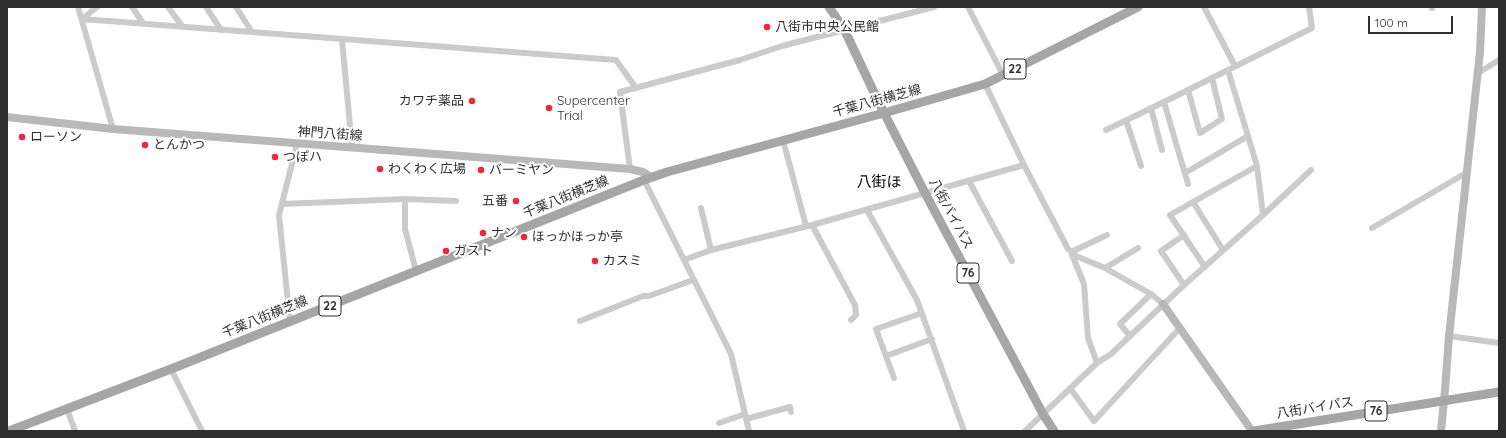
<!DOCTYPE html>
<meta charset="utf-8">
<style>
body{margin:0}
#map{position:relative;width:1506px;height:438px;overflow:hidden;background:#fff;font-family:Quicksand,sans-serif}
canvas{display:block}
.frame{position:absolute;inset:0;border:8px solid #2e2e2e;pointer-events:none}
.scale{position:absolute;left:1368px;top:16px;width:85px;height:18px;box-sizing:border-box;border:2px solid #2e2e2e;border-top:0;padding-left:5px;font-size:12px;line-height:14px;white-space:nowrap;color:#2e2e2e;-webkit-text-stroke:3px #fff;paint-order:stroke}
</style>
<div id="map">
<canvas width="1506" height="438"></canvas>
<div class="frame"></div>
<div class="scale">100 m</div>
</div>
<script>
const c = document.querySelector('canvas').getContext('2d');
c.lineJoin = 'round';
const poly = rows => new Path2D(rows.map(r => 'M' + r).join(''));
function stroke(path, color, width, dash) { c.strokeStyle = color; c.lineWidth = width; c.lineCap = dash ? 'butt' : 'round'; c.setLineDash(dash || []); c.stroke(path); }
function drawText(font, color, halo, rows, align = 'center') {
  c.font = font + ' Quicksand,"Noto Sans JP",sans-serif'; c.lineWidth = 4; c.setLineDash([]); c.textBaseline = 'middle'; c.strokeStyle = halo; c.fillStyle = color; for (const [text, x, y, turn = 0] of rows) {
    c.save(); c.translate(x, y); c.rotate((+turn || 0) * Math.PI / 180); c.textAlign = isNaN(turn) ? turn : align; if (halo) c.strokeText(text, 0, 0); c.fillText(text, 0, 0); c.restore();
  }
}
stroke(poly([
 [78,7,113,129],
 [132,7,143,23],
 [168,7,182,26],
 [206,7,221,30],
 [236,7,252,32],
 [968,7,1003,75],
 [1204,7,1235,66],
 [1432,7,1432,8],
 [82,19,616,60,636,88],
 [82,19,97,7],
 [342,40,352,147],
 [1228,70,1257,166,1263,215],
 [1478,73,1499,60],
 [985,84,1024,165,1068,249,1076,256,1105,268,1151,294,1163,304],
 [1188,90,1200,133,1222,119,1212,78],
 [1164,102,1188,184],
 [1151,108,1162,150],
 [1126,120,1141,166],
 [1106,130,1164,102,1312,28,1309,7],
 [783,140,806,226],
 [630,169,620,92,740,60,782,46,934,7],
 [1185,173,1248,136],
 [644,180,731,354,749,431],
 [969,181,1012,261],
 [405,199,405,229,416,271],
 [1193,202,1223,250],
 [282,204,405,199,456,201],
 [701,208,711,250],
 [867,210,917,300,964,431],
 [812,225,855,305,856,315,851,320],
 [1372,228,1466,173],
 [1184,235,1161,251,1184,285],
 [684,260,711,250,812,225,1024,165],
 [1205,267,1170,215,1257,166],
 [1105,268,1138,248],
 [580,321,643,296,649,296,693,280],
 [290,322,279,215,297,144],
 [1130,336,1120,324,1151,294],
 [1449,336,1499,343],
 [886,356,932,339],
 [1097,363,1088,338,1084,284,1071,252,1107,235],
 [171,369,202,431],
 [894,378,876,329,922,313],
 [1070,388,1094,421,1179,329],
 [67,409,75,431],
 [746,419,790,407,791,412],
 [719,423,745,414],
 [1025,431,1097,363,1111,354,1184,285,1263,215,1311,170]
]), '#cbcbcb', 6);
stroke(poly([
 [7,117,113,129,630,169,643,172,651,177],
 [1163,304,1252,431],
 [1441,431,1445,390,1449,336,1480,52,1482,7]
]), '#b8b8b8', 8);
stroke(poly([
 [829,7,844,29,879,103,925,193,1043,414,1054,431],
 [9,431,171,369,644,180,667,172,884,113,985,84,1138,7],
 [1254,431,1499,392]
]), '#a6a6a6', 9);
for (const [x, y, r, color] of [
 [767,27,4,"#f0263d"],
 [472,101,4,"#f0263d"],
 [549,108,4,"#f0263d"],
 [22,137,4,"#f0263d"],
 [145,145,4,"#f0263d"],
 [275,157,4,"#f0263d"],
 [380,169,4,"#f0263d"],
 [481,170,4,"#f0263d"],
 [516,201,4,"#f0263d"],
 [483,233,4,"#f0263d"],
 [524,237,4,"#f0263d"],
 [446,251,4,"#f0263d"],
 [595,261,4,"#f0263d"]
]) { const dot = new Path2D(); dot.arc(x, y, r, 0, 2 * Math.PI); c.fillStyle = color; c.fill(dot); stroke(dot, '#fff', 1.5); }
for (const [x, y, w] of [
 [1015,69,22],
 [968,273,22],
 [330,306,22],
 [1376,411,22]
]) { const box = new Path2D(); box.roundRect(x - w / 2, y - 10, w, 20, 3); c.fillStyle = '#fff'; c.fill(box); stroke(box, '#2e2e2e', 1); }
drawText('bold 12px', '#2e2e2e', null, [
 ["22",1015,69],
 ["76",968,273],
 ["22",330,306],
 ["76",1376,411]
]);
drawText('13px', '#2e2e2e', '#fff', [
 ["八街市中央公民館",775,27],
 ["カワチ薬品",464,101,"right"],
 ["Supercenter",557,101],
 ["Trial",557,116],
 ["ローソン",30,137],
 ["とんかつ",153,145],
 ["つぽハ",283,157],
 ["わくわく広場",388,169],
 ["バーミヤン",489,170],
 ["五番",508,201,"right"],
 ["ナン",491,233],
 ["ほっかほっか亭",532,237],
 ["ガスト",454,251],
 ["カスミ",603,261]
], 'left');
drawText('13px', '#2e2e2e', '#fff', [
 ["千葉八街横芝線",877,101,-15],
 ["神門八街線",330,134,4],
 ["千葉八街横芝線",566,197,-22],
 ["八街バイパス",951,214,62],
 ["千葉八街横芝線",265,317,-22],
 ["八街バイパス",1315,408,-9]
]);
drawText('15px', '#000', '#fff', [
 ["八街ほ",879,182]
]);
</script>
